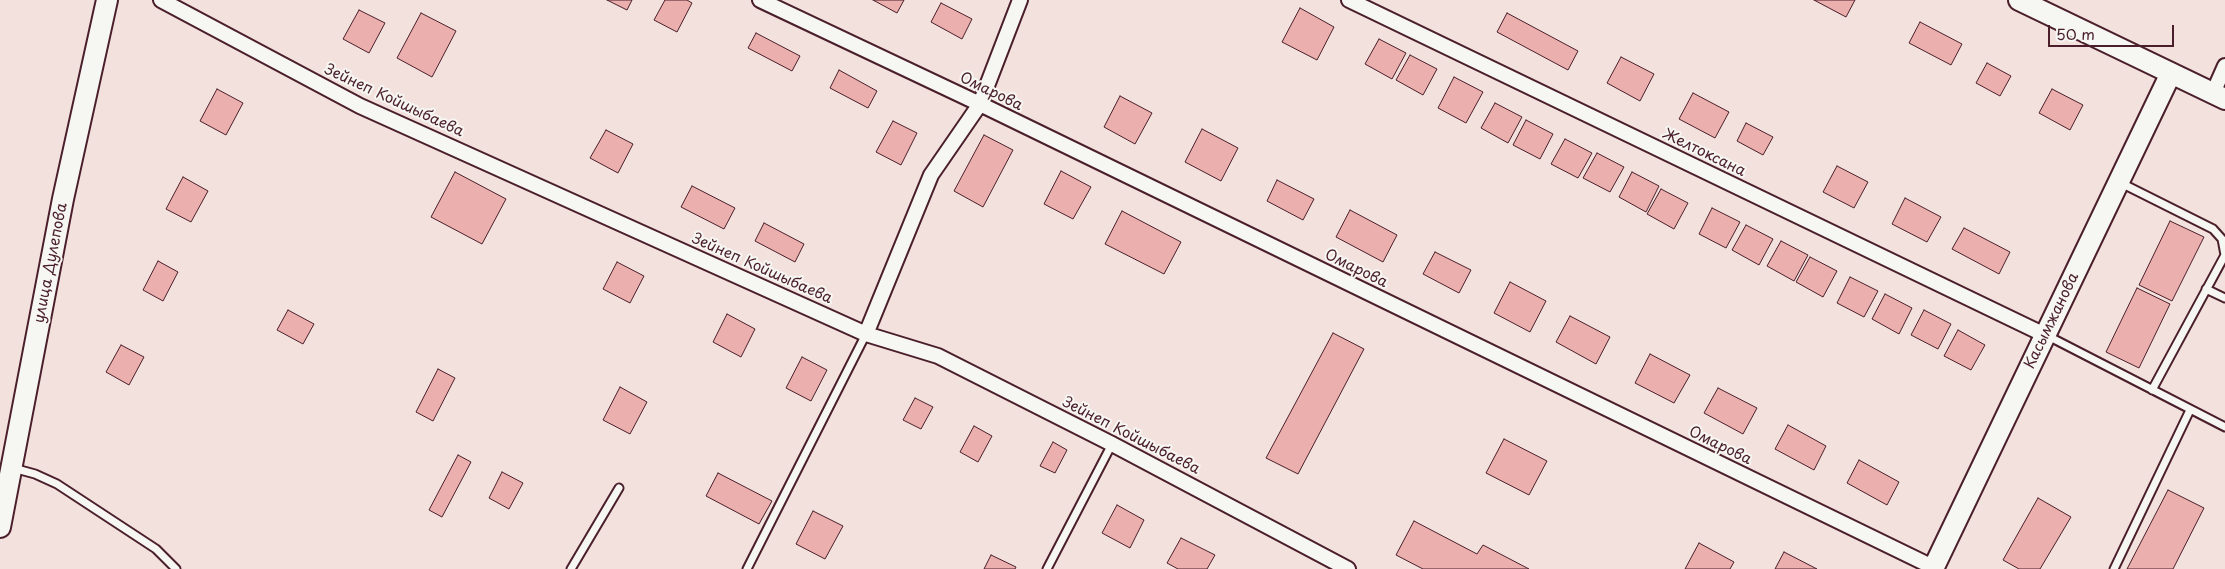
<!DOCTYPE html>
<meta charset="utf-8">
<style>
body{margin:0}
#map{position:relative;width:2225px;height:569px;overflow:hidden;background:#f3e1dd;font-family:"Playpen Sans",sans-serif}
canvas{display:block}
.scale{position:absolute;left:2048px;top:25px;width:126px;height:22px;box-sizing:border-box;border:2px solid #4a1f2b;border-top:0;padding-left:6px;font-size:15px;line-height:18px;white-space:nowrap;color:#4a1f2b;-webkit-text-stroke:4px #f6f6f2;paint-order:stroke}
</style>
<div id="map">
<canvas width="2225" height="569"></canvas>
<div class="scale">50 m</div>
</div>
<script>
const c = document.querySelector('canvas').getContext('2d');
c.lineJoin = 'round';
function paint(path, color) { c.fillStyle = color; c.fill(path, 'evenodd'); }
const poly = rows => new Path2D(rows.map(r => 'M' + r).join(''));
function stroke(path, color, width, dash) { c.strokeStyle = color; c.lineWidth = width; c.lineCap = dash ? 'butt' : 'round'; c.setLineDash(dash || []); c.stroke(path); }
function drawText(font, color, halo, rows, align = 'center') {
  c.font = font + ' "Playpen Sans",sans-serif'; c.lineWidth = 4; c.setLineDash([]); c.textBaseline = 'middle'; c.strokeStyle = halo; c.fillStyle = color; for (const [text, x, y, turn = 0] of rows) {
    c.save(); c.translate(x, y); c.rotate((+turn || 0) * Math.PI / 180); c.textAlign = isNaN(turn) ? turn : align; if (halo) c.strokeText(text, 0, 0); c.fillText(text, 0, 0); c.restore();
  }
}
const building = poly([
 [607,0,632,0,627,10,607,0],
 [665,0,687,0,692,3,677,32,654,20,665,0],
 [873,0,904,0,897,13,873,0],
 [1814,0,1855,0,1846,17,1814,0],
 [941,3,972,19,962,39,931,22,941,3],
 [1300,8,1334,27,1317,60,1282,42,1300,8],
 [359,10,385,23,369,53,343,39,359,10],
 [421,13,456,31,432,77,397,58,421,13],
 [1507,13,1578,51,1568,70,1497,32,1507,13],
 [1920,22,1962,44,1951,65,1909,43,1920,22],
 [756,33,800,56,792,71,748,48,756,33],
 [1379,39,1406,53,1392,79,1365,64,1379,39],
 [1410,55,1437,69,1423,95,1396,80,1410,55],
 [1621,57,1654,74,1640,101,1607,83,1621,57],
 [1987,63,2011,76,2000,96,1976,83,1987,63],
 [839,70,877,91,868,108,830,88,839,70],
 [1454,77,1483,92,1466,123,1438,108,1454,77],
 [217,89,243,103,226,135,200,121,217,89],
 [2052,89,2083,105,2070,130,2039,113,2052,89],
 [1693,93,1729,112,1715,138,1679,119,1693,93],
 [1120,96,1152,113,1135,144,1104,127,1120,96],
 [1495,103,1522,117,1508,143,1481,128,1495,103],
 [1526,120,1553,134,1540,159,1513,145,1526,120],
 [893,121,917,133,901,165,876,152,893,121],
 [1746,123,1773,137,1763,155,1737,141,1746,123],
 [1202,129,1238,148,1221,181,1185,162,1202,129],
 [606,130,633,144,618,173,590,158,606,130],
 [984,135,1013,150,983,207,954,191,984,135],
 [1565,139,1592,153,1578,178,1551,164,1565,139],
 [1597,153,1624,167,1610,192,1583,178,1597,153],
 [1837,166,1868,182,1854,208,1823,192,1837,166],
 [1061,171,1091,187,1073,219,1044,204,1061,171],
 [455,172,506,199,482,244,431,217,455,172],
 [1632,172,1659,186,1646,212,1619,197,1632,172],
 [183,177,208,191,191,222,166,209,183,177],
 [1277,180,1314,199,1303,220,1267,201,1277,180],
 [692,186,735,208,724,229,681,207,692,186],
 [1661,189,1688,203,1674,229,1647,214,1661,189],
 [1905,198,1941,217,1927,242,1892,224,1905,198],
 [1712,208,1740,222,1726,248,1699,234,1712,208],
 [1350,210,1397,235,1383,262,1336,237,1350,210],
 [1122,211,1181,242,1164,274,1105,244,1122,211],
 [2170,221,2204,237,2172,301,2139,285,2170,221],
 [764,223,804,244,795,262,755,241,764,223],
 [1746,225,1773,239,1759,265,1732,250,1746,225],
 [1964,228,2010,252,1999,274,1952,249,1964,228],
 [1781,241,1808,255,1794,281,1767,266,1781,241],
 [1435,252,1471,270,1459,293,1423,274,1435,252],
 [1810,257,1837,271,1823,297,1796,282,1810,257],
 [158,261,178,272,163,301,143,290,158,261],
 [617,262,644,276,630,303,603,289,617,262],
 [1850,277,1878,291,1864,317,1837,303,1850,277],
 [1510,282,1546,301,1530,332,1494,313,1510,282],
 [2137,288,2170,304,2139,368,2106,352,2137,288],
 [1885,294,1912,308,1899,334,1872,319,1885,294],
 [288,310,314,324,303,344,277,330,288,310],
 [1924,310,1951,324,1938,349,1911,335,1924,310],
 [727,314,755,329,741,357,713,342,727,314],
 [1570,316,1610,337,1596,364,1556,342,1570,316],
 [1958,330,1985,345,1971,370,1944,356,1958,330],
 [1333,333,1364,349,1298,474,1266,458,1333,333],
 [121,345,144,357,129,385,106,372,121,345],
 [1650,354,1690,375,1674,403,1635,383,1650,354],
 [802,357,827,370,811,401,786,388,802,357],
 [438,369,455,378,433,421,416,412,438,369],
 [620,387,647,402,630,434,603,420,620,387],
 [1718,388,1757,408,1743,434,1704,413,1718,388],
 [915,398,933,407,921,429,903,420,915,398],
 [1788,425,1826,446,1814,470,1775,449,1788,425],
 [974,426,992,436,978,462,960,452,974,426],
 [1504,439,1547,461,1529,495,1486,473,1504,439],
 [1053,442,1067,450,1055,473,1040,466,1053,442],
 [458,455,471,462,442,517,429,510,458,455],
 [1859,460,1899,482,1887,505,1847,483,1859,460],
 [502,472,523,483,509,509,489,498,502,472],
 [718,473,772,501,759,524,706,496,718,473],
 [2168,490,2204,508,2173,569,2127,569,2168,490],
 [2038,498,2071,517,2040,569,2019,569,2003,560,2038,498],
 [1117,505,1144,520,1130,548,1102,533,1117,505],
 [813,511,843,526,825,559,796,544,813,511],
 [1414,521,1477,554,1483,545,1529,569,1423,569,1396,555,1414,521],
 [1181,538,1215,555,1207,569,1178,569,1167,563,1181,538],
 [1699,543,1734,562,1730,569,1685,569,1699,543],
 [1784,552,1817,569,1775,569,1784,552],
 [991,555,1016,567,1015,569,984,569,991,555]
]);
paint(building, '#ebafad');
stroke(building, '#4a1f2b', 1);
const lane = poly([
 [2119,182,2213,229,2222,239,2225,255,2152,390],
 [2206,289,2225,298],
 [2046,335,2225,427],
 [13,468,35,474,57,484,156,549,176,569],
 [571,569,619,488],
 [747,569,866,334],
 [1047,569,1112,444],
 [2114,569,2190,410]
]);
const street = poly([
 [161,0,360,106,866,334,938,356,1112,444,1348,569],
 [760,0,980,104,1937,569],
 [1349,0,2045,335],
 [2213,93,2225,66],
 [866,334,931,175,980,104,1020,0]
]);
const secondary = poly([
 [2019,0,2225,99],
 [0,527,63,199,107,0],
 [1933,569,2171,73]
]);
stroke(lane, '#4a1f2b', 11);
stroke(street, '#4a1f2b', 18);
stroke(secondary, '#4a1f2b', 24);
stroke(lane, '#f6f6f2', 7);
stroke(street, '#f6f6f2', 14);
stroke(secondary, '#f6f6f2', 20);
drawText('15px', '#4a1f2b', '#f6f6f2', [
 ["Омарова",991,92,26],
 ["Зейнеп Койшыбаева",394,101,25],
 ["Желтоксана",1704,153,26],
 ["улица Дулепова",51,263,-79],
 ["Зейнеп Койшыбаева",762,269,24],
 ["Омарова",1356,269,26],
 ["Касымжанова",2052,321,-64],
 ["Зейнеп Койшыбаева",1131,436,27],
 ["Омарова",1720,446,26]
]);
</script>
